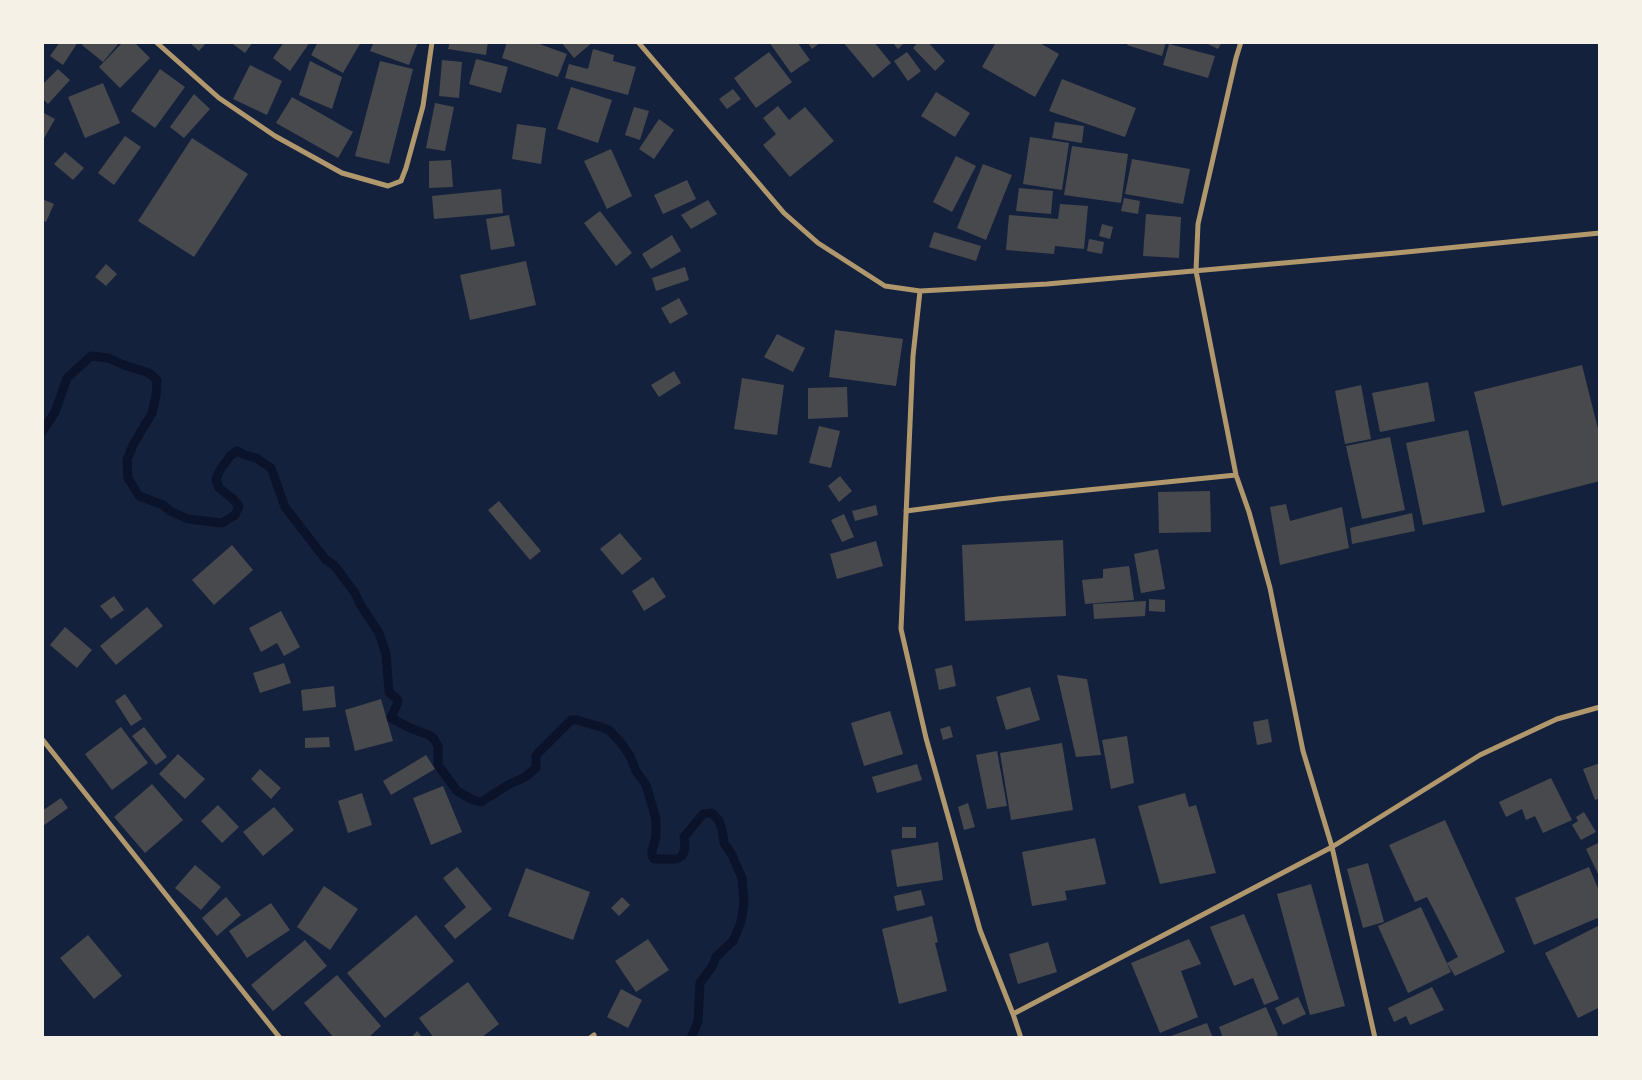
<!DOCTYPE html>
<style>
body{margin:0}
#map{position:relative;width:1642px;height:1080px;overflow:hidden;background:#14213d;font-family:Signika,sans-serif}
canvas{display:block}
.frame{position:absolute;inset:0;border:44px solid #f6f1e7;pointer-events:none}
</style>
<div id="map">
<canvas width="1642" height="1080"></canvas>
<div class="frame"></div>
</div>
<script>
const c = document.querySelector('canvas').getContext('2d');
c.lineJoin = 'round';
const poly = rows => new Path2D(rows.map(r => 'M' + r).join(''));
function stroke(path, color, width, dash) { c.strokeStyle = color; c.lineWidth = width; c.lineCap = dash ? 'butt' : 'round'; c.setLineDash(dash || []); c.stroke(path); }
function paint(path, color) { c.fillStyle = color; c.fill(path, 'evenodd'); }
stroke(poly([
 [42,432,55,412,67,378,91,356,108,358,124,365,149,373,157,380,156,396,152,413,133,445,127,460,128,478,139,496,163,505,170,511,188,519,222,523,235,515,239,506,233,499,219,488,216,479,220,470,230,456,237,451,245,455,256,458,271,468,285,507,326,560,334,565,355,593,360,604,379,633,386,654,389,692,397,699,398,702,391,718,410,728,429,735,434,739,438,746,438,765,457,791,473,800,481,802,508,785,525,777,536,768,536,756,538,753,571,720,577,720,604,728,610,731,622,744,631,758,636,771,646,785,656,819,656,837,652,851,652,856,654,859,677,859,682,856,685,849,684,837,703,814,712,813,719,821,722,829,724,843,732,855,742,878,744,902,741,922,733,941,716,957,712,967,700,983,698,1022,691,1038]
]), '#0b132b', 9);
paint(poly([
 [60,42,78,42,63,65,50,56],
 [84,42,116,42,118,44,103,62,82,45],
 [123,42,134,42,150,58,120,88,99,67],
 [189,42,207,42,199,51],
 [230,42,253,42,245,53],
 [284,42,310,42,290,71,273,58],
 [318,42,361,42,343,73,311,55],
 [374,42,418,42,409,65,370,51],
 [450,42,488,42,486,55,448,49],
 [507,42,534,42,567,54,558,77,502,58],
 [561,42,593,42,574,58],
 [769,42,797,42,810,60,791,73],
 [807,42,821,42,812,49],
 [843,42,874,42,891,63,873,78],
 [892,42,905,42,898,49],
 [918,42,928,42,945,61,935,71,913,48],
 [996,42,1038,42,1059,54,1035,97,982,67],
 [1128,42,1166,42,1162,56,1127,45],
 [1204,42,1222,42,1218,49],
 [1169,44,1215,56,1208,78,1163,65],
 [593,49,614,55,613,61,636,67,628,95,565,78,569,64,588,69],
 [769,52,792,82,756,108,734,78],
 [907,52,921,71,908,81,894,61],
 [476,59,508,67,501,93,469,84],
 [442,60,462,62,459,98,439,96],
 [310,61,342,77,332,109,299,95],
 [380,61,413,69,389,164,355,156],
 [250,65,282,81,267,115,233,99],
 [58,69,70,80,48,104,42,98,42,85],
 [160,69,185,87,155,128,131,111],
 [1062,79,1136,108,1125,137,1049,111],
 [103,83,120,123,85,138,68,97],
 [571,87,612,100,598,143,557,129],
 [733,89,741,99,727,109,719,99],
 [936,92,970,113,955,137,921,116],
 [194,94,210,109,184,138,170,127],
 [292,97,353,132,338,158,276,123],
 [435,103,454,107,445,151,426,148],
 [778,106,789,120,805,107,834,141,790,177,763,145,776,134,763,118],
 [634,107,649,111,640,140,625,135],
 [42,112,55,119,42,142],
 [659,119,674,130,654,159,639,149],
 [1055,122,1084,126,1082,143,1052,138],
 [517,124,546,128,541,164,512,159],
 [125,136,141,147,114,185,98,173],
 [1030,137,1069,143,1062,190,1023,184],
 [192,138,248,174,194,257,138,221],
 [1072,146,1128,154,1121,203,1064,195],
 [611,149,632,196,607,209,584,161],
 [65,152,84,168,73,180,54,164],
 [956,156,976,166,952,212,933,202],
 [1132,159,1190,169,1183,204,1125,194],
 [451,160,453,187,429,188,429,161],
 [983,164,1012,175,986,240,957,228],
 [687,180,696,199,663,214,654,195],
 [1019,188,1053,191,1051,214,1016,211],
 [501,189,503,213,434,219,432,196],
 [1124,198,1140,201,1138,214,1121,211],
 [42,199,54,204,46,222,42,220],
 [708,200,717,214,691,229,681,215],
 [1060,204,1088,206,1084,249,1055,246,1054,254,1006,250,1009,215,1058,219],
 [600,211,632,253,616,266,584,223],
 [1146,214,1181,217,1179,258,1143,256],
 [509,215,515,246,491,250,486,219],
 [1102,224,1113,227,1110,239,1099,236],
 [934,232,981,246,976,261,929,247],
 [672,235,681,251,651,269,642,254],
 [1089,239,1104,242,1102,254,1087,251],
 [526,261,536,305,470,320,460,275],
 [106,264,117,274,106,286,95,277],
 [685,267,689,280,656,291,652,278],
 [679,298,688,314,670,324,661,308],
 [835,330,903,339,896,386,829,377],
 [777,334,805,348,793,372,764,357],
 [1582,365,1600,437,1600,481,1502,506,1474,392],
 [674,371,681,383,659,397,651,385],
 [742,378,784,385,777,435,734,429],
 [1428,382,1435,421,1380,432,1372,393],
 [1361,385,1371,439,1345,444,1335,391],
 [847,387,848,417,808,419,808,388],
 [819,426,840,431,831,468,809,463],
 [1468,430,1485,512,1423,525,1406,443],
 [1390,437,1405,510,1362,519,1346,446],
 [840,476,852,491,839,502,828,486],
 [1210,491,1211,532,1159,533,1158,492],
 [499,501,541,551,530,560,488,510],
 [1286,504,1290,521,1342,507,1349,548,1280,565,1270,507],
 [876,505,878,515,855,521,852,511],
 [1412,513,1415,531,1352,544,1350,528],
 [844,514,854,537,842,542,831,520],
 [620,533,642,559,622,575,600,549],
 [1063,540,1066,616,965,621,962,545],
 [876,541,883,566,837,579,830,554],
 [232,545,253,570,214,605,192,580],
 [1158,549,1165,589,1141,593,1134,554],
 [1129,566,1134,600,1085,604,1082,580,1103,578,1103,569],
 [653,577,666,597,644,611,632,591],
 [114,596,124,610,111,619,100,606],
 [1149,599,1165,600,1165,612,1149,611],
 [1146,601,1145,616,1094,619,1093,604],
 [147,607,163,626,116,665,100,646],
 [281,611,300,647,284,656,277,643,261,652,249,628],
 [65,627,92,650,77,668,50,645],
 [284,663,291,683,260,693,253,673],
 [952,665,956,686,939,690,935,669],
 [1057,675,1087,679,1101,755,1076,757],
 [334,686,336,707,303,711,301,690],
 [1030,687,1040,720,1006,730,996,697],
 [125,694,142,719,131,726,115,701],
 [381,699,393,741,355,751,345,710],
 [890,711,903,754,864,766,851,723],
 [1268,719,1272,742,1257,745,1253,722],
 [950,726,953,737,943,740,940,729],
 [121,727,148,763,112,790,85,754],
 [144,727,167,757,156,765,132,736],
 [1127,736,1134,783,1111,789,1102,740],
 [329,737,330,747,305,748,305,738],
 [1062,743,1073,810,1011,820,1000,753],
 [997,751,1007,806,987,809,976,755],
 [178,754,205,779,185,799,159,774],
 [426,755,435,769,391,795,383,781],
 [1600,763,1600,798,1595,800,1583,769],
 [917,764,922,780,877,793,872,777],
 [260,769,281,788,271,799,251,779],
 [1551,778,1572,820,1543,833,1535,816,1526,820,1522,809,1506,817,1499,802],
 [152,784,183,820,145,853,114,817],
 [443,786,462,832,431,845,413,798],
 [362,793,372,825,348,833,338,801],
 [1185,793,1189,807,1196,805,1216,873,1160,884,1138,806],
 [61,798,68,808,43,826,42,811],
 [968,803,975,827,964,830,958,807],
 [218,805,239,827,222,843,201,821],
 [274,807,294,830,263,856,243,832],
 [1584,812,1596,832,1581,840,1572,825,1578,821,1576,817],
 [1445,820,1505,952,1455,976,1447,963,1458,957,1427,897,1415,902,1389,845],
 [902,827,916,827,916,838,902,838],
 [1095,838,1106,884,1065,891,1067,900,1032,906,1022,852],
 [938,842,943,880,897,887,891,850],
 [1600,842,1600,878,1586,849],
 [1368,863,1384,922,1363,928,1347,869],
 [195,865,221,887,201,910,175,888],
 [457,867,492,909,455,939,444,926,466,907,443,878],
 [1589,867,1600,893,1600,917,1534,945,1515,898],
 [526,868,590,892,573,940,508,916],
 [1311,884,1345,1006,1310,1015,1277,894],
 [324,886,358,909,330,950,297,927],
 [921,890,925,905,897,911,894,896],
 [226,897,241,915,217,936,202,918],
 [622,897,630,905,619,916,611,908],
 [271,903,290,930,247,958,229,931],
 [1421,907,1451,972,1408,993,1378,926],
 [1244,914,1279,999,1264,1005,1253,978,1234,986,1210,927],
 [416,915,454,961,385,1018,347,973],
 [932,916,938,942,935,943,947,991,899,1004,882,929],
 [1600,925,1600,1007,1578,1018,1545,953],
 [88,935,122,976,94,999,60,958],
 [648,939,669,970,636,992,615,961],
 [1189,939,1201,964,1181,971,1198,1017,1160,1033,1131,963],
 [305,940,327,966,273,1011,251,985],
 [1048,942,1057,972,1018,984,1009,954],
 [337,975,381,1026,368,1038,334,1038,304,1003],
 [468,982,499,1024,481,1038,434,1038,419,1018],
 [1432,987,1444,1010,1410,1025,1406,1016,1394,1022,1388,1008],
 [621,989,642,1000,628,1028,607,1017],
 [1298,997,1306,1014,1283,1025,1275,1008],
 [1266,1007,1278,1035,1272,1038,1223,1038,1219,1027],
 [1207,1023,1213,1038,1168,1038,1168,1037],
 [417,1031,423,1038,411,1038]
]), '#48494c');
stroke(poly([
 [156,42,219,98,275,136,342,173,388,186,401,181,406,168,423,106,432,42],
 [638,42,784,213,818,243,885,286,920,291,1047,284,1396,253,1600,233],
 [1241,42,1236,58,1198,224,1196,271,1236,475,1249,512,1270,588,1303,751,1332,847,1375,1038],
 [920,291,913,356,901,629,926,738,980,930,1013,1014,1021,1038],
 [906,511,998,499,1236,475],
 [42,739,280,1038],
 [1013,1014,1332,847,1480,755,1557,719,1600,707],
 [590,1038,594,1035]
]), '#b1986c', 5);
</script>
